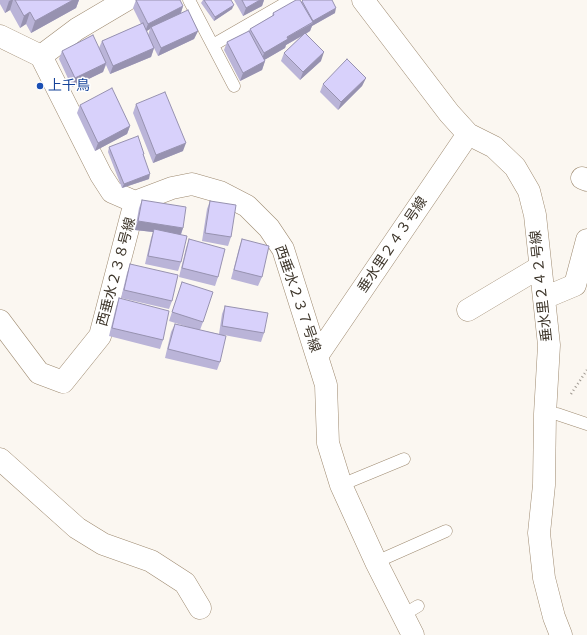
<!DOCTYPE html>
<meta charset="utf-8">
<style>
body{margin:0}
canvas{display:block;background:#fbf7f1}
</style>
<canvas width="587" height="635"></canvas>
<script>
const c = document.querySelector('canvas').getContext('2d');
c.lineJoin = 'round';
const poly = rows => new Path2D(rows.map(r => 'M' + r).join(''));
function stroke(path, color, width, dash) { c.strokeStyle = color; c.lineWidth = width; c.lineCap = dash ? 'butt' : 'round'; c.setLineDash(dash || []); c.stroke(path); }
function paint(path, color) { c.fillStyle = color; c.fill(path, 'evenodd'); }
function drawText(font, color, halo, rows, align = 'center') {
  c.font = font + ' "DejaVu Sans","Noto Sans JP",sans-serif'; c.lineWidth = 3; c.setLineDash([]); c.textBaseline = 'middle'; c.strokeStyle = halo; c.fillStyle = color; for (const [text, x, y, turn = 0] of rows) {
    c.save(); c.translate(x, y); c.rotate((+turn || 0) * Math.PI / 180); c.textAlign = isNaN(turn) ? turn : align; if (halo) c.strokeText(text, 0, 0); c.fillText(text, 0, 0); c.restore();
  }
}
const lane = poly([
 [189,0,234,86],
 [213,45,291,0],
 [545,414,557,414,587,424],
 [341,485,404,459],
 [376,562,446,531],
 [403,615,418,606]
]);
const street = poly([
 [363,0,449,113,468,134,494,147,515,167,529,191,535,215,549,345,545,414,544,485,539,533,544,578,554,617,561,635],
 [0,36,41,56],
 [41,56,101,175,112,192,135,202,172,188,192,184,220,192,247,206,269,228,283,249,326,385,328,443,341,485,376,562,413,635],
 [41,56,77,29,126,0],
 [582,178,587,180],
 [544,298,575,285,587,240],
 [468,310,540,267],
 [0,321,39,373,63,382,100,336,135,202],
 [317,356,468,134],
 [0,459,77,528,103,544,151,561,185,583,200,608]
]);
stroke(lane, '#9e8a70', 13);
stroke(street, '#9e8a70', 23);
stroke(poly([
 [571,394,587,370]
]), '#9e9890', 2.5, [1, 3]);
stroke(lane, '#fff', 12);
stroke(street, '#fff', 22);
paint(poly([
 [0,0,79,0,76,8,31,33,26,24,20,28,10,10,5,13,0,4],
 [136,0,183,6,181,13,198,31,194,39,158,56,154,48,151,57,110,74,106,65,103,72,72,87,59,59,62,51,99,48,102,41,141,24,133,8],
 [150,29,148,35,147,31],
 [203,0,231,0,232,9,214,21,201,3],
 [234,0,264,0,262,6,243,16],
 [302,1,335,13,312,26,310,31,306,34,321,61,300,80,281,61,284,53,302,36,286,45,285,48,264,60,265,61,262,70,240,81,224,50,227,42,249,31,250,29,272,16,273,13,301,2],
 [366,78,362,86,338,110,320,92,323,84],
 [136,104,183,151,153,163,133,113],
 [80,105,130,126,127,134,95,151,77,113],
 [109,147,144,156,149,179,122,188,108,152],
 [142,200,183,228,181,235,181,262,178,271,145,264,151,238,153,232,135,230,139,208],
 [210,201,231,237,228,246,202,241,207,209],
 [189,239,218,277,215,286,179,277,186,248],
 [242,239,262,277,258,286,231,279,239,248],
 [130,264,172,301,169,309,121,298,127,273],
 [182,282,203,322,200,330,219,334,222,314,225,306,264,333,261,342,224,335,220,362,217,370,165,358,171,332,175,324,188,327,169,321],
 [119,298,163,340,160,349,109,336,116,307]
]), '#bab4d8');
paint(poly([
 [11,0,13,0,10,10,5,13,9,1],
 [73,0,79,0,76,8,31,33,35,21],
 [260,0,264,0,262,6,243,16,246,8],
 [234,5,232,9,214,21,215,17],
 [183,6,180,15,151,27,150,29,145,32,148,24],
 [336,8,335,13,312,26,310,31,286,45,285,48,261,62,264,53,287,37,313,23,313,21],
 [30,12,26,24,20,28,24,16],
 [198,31,194,39,158,56,161,48],
 [154,48,151,57,110,74,113,66],
 [324,52,321,61,300,80,303,72],
 [265,61,262,70,240,81,243,73],
 [106,63,103,72,72,87,75,78],
 [366,78,362,86,338,110,341,102],
 [130,126,127,134,95,151,98,143],
 [186,143,183,151,153,163,156,155],
 [150,174,149,179,122,188,124,184],
 [138,221,183,228,180,236,154,229,153,232,135,230]
]), '#9792b0');
const building = poly([
 [15,0,73,0,35,21,30,12,24,16,15,0],
 [136,0,180,0,183,6,148,24,136,0],
 [204,0,231,0,234,5,215,17,204,0],
 [242,0,260,0,246,8,242,0],
 [296,0,300,0,313,22,287,37,288,39,264,53,250,29,274,15,273,13,296,0],
 [303,0,332,0,336,8,313,21,302,1,303,0],
 [188,10,198,31,161,48,151,27,188,10],
 [143,23,154,48,113,66,102,41,143,23],
 [249,31,265,61,243,73,227,42,249,31],
 [305,33,324,52,303,72,284,53,305,33],
 [93,35,106,63,75,78,62,51,93,35],
 [347,59,366,78,341,102,323,84,347,59],
 [112,88,130,126,98,143,80,105,112,88],
 [165,92,186,143,156,155,136,104,165,92],
 [138,136,144,154,143,154,150,174,124,184,109,147,138,136],
 [142,200,186,207,183,228,138,221,142,200],
 [210,201,236,205,231,237,205,233,210,201],
 [154,229,187,236,181,262,148,256,154,229],
 [189,239,225,249,218,277,182,268,189,239],
 [242,239,269,246,262,277,234,270,242,239],
 [130,264,178,275,172,301,124,290,130,264],
 [182,282,213,292,203,322,172,312,182,282],
 [119,298,169,311,163,340,112,328,119,298],
 [225,306,268,313,264,333,222,326,225,306],
 [175,324,226,336,220,362,168,349,175,324]
]);
paint(building, '#d8d1fb');
stroke(building, '#9792b0', 1);
for (const [x, y, r, color] of [
 [40,86,4,"#1a4fb4"]
]) { const dot = new Path2D(); dot.arc(x, y, r, 0, 2 * Math.PI); c.fillStyle = color; c.fill(dot); stroke(dot, '#fff', 1.5); }
drawText('14px', '#164399', '#fff', [
 ["上千鳥",48,86]
], 'left');
drawText('14px', '#3d352a', '#fff', [
 ["垂水里２４３号線",393,245,-56],
 ["西垂水２３８号線",117,272,-75],
 ["垂水里２４２号線",542,286,-96],
 ["西垂水２３７号線",297,299,71]
]);
</script>
